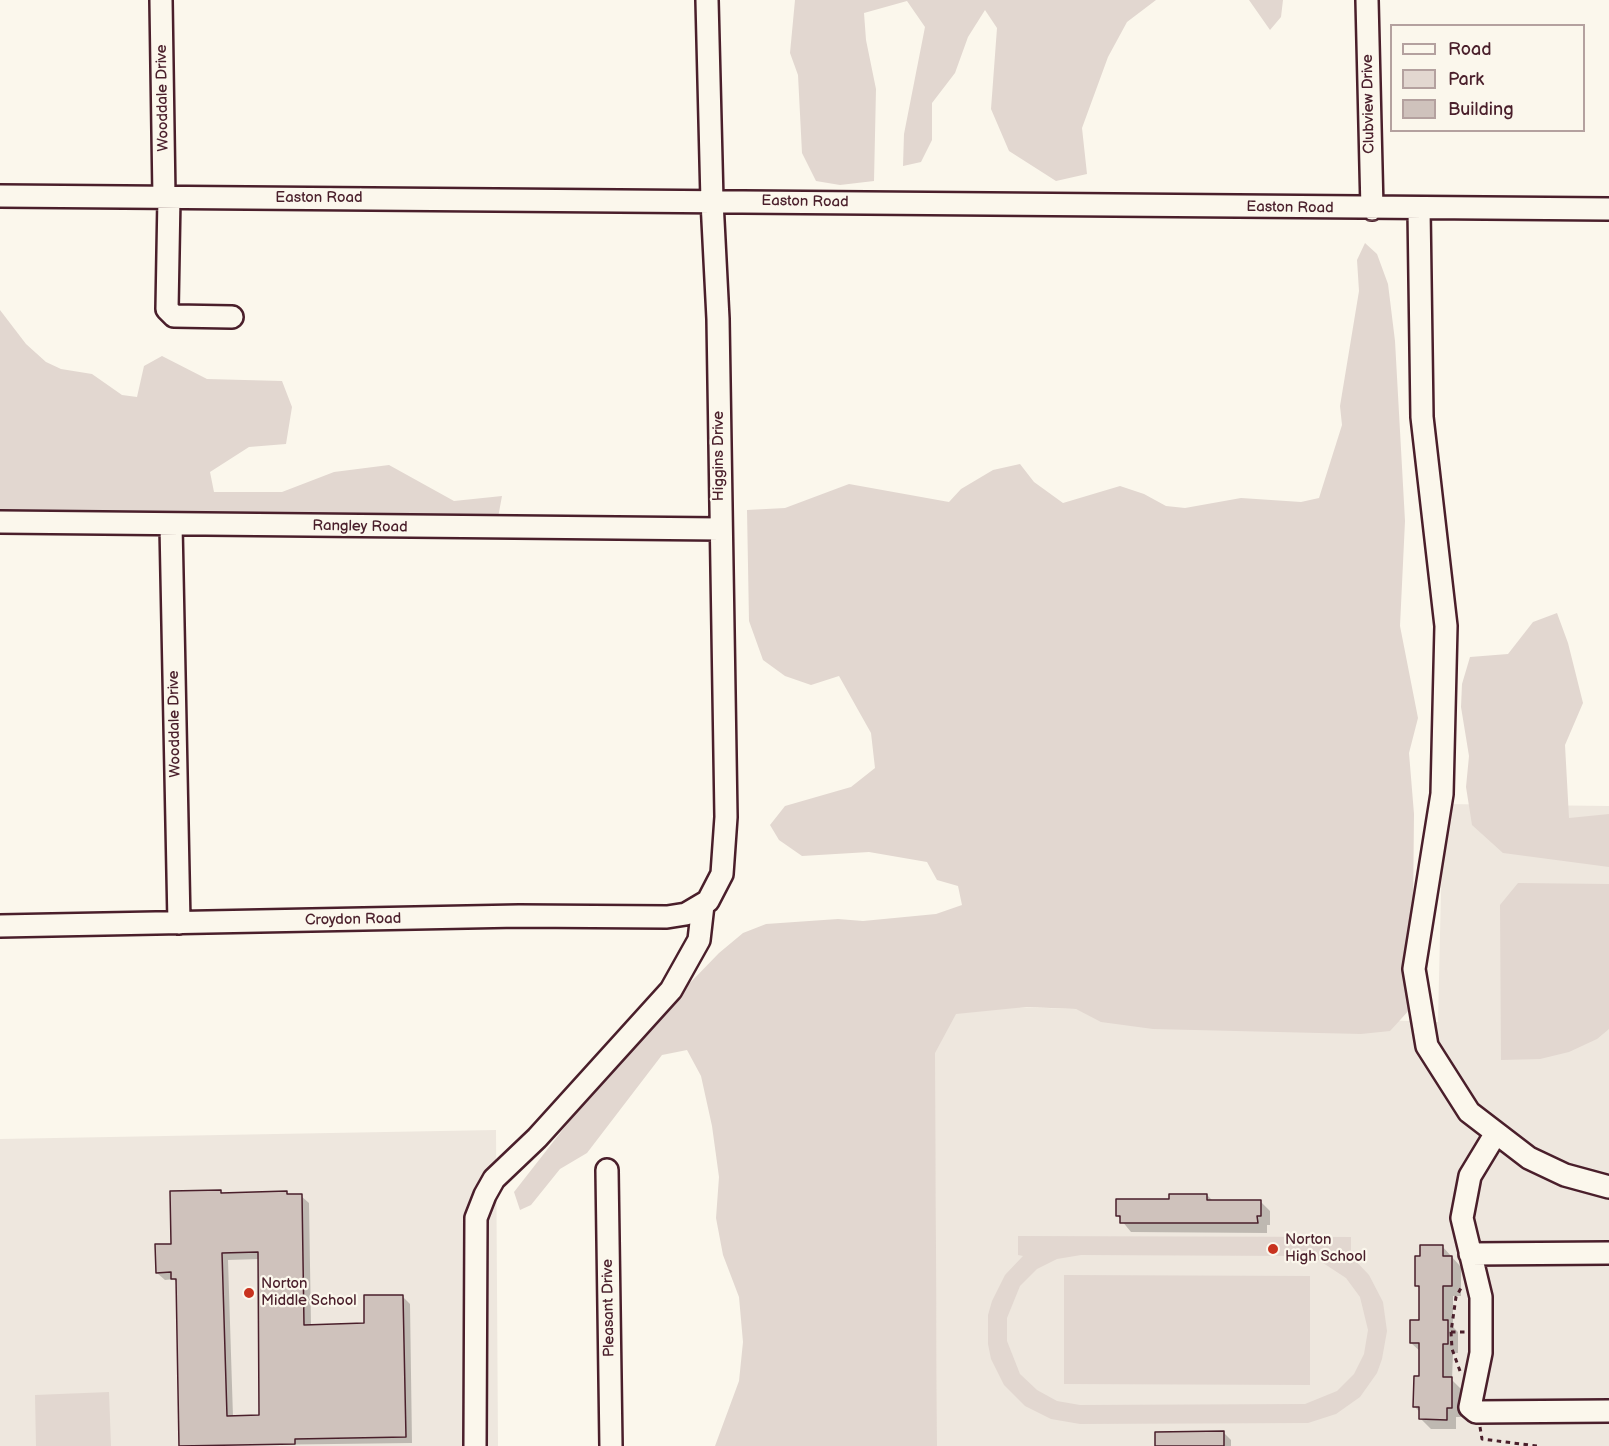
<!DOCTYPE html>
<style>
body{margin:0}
#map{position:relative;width:1609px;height:1446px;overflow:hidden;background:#fbf7ec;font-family:"Balsamiq Sans",sans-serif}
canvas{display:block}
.legend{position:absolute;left:1390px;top:24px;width:195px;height:108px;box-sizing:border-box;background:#fbf7ec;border:2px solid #b4a19f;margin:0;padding:8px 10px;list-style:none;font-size:18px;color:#4a1f2b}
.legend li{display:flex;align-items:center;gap:12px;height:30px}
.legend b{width:30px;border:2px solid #b4a19f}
</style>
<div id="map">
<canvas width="1609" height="1446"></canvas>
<ul class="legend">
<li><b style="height:8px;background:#fbf7ec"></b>Road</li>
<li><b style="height:16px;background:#e2d7d0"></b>Park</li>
<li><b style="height:16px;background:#cfc2bc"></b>Building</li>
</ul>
</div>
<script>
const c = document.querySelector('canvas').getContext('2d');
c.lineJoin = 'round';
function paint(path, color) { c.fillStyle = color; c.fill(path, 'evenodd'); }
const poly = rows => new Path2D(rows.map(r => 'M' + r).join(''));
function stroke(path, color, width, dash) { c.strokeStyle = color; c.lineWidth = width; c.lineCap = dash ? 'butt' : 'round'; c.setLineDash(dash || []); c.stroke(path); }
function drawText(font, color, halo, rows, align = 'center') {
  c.font = font + ' "Balsamiq Sans",sans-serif'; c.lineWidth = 4.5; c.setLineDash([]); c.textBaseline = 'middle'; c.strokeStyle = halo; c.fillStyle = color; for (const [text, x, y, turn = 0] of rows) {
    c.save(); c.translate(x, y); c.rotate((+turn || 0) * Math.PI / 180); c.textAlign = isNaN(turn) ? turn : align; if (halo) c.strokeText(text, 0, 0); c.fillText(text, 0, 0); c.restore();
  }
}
paint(poly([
 [1443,804,1609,806,1609,1446,937,1446,934,1004,1438,1022],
 [496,1130,498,1446,0,1446,0,1139]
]), '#eee7de');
paint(poly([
 [795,0,1156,0,1127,22,1108,57,1082,128,1087,174,1056,181,1009,151,991,109,997,28,985,10,968,37,955,73,932,103,932,140,921,162,903,166,904,134,925,27,907,1,864,13,866,40,876,89,874,181,840,185,816,181,802,153,798,75,790,53],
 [1249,0,1283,0,1281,17,1270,30],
 [1365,243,1377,254,1388,284,1395,341,1405,521,1400,626,1418,718,1409,753,1414,814,1412,1007,1390,1031,1361,1034,1153,1029,1101,1022,1076,1009,1026,1007,956,1014,935,1053,937,1446,715,1446,739,1381,743,1342,739,1297,723,1255,716,1218,719,1177,712,1126,701,1076,687,1050,662,1055,587,1153,560,1169,531,1205,520,1210,514,1192,589,1096,656,1018,719,953,743,933,766,924,838,919,863,921,936,914,962,905,958,886,937,880,927,862,869,852,802,856,779,840,770,825,785,806,851,787,875,768,871,733,839,676,811,685,785,676,763,660,749,621,747,510,785,508,849,484,949,502,961,489,993,470,1020,464,1034,482,1063,503,1120,486,1144,494,1166,506,1185,508,1241,498,1301,502,1319,498,1342,425,1340,406,1359,291,1357,260],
 [0,310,26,344,46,362,61,369,92,374,122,395,137,397,144,366,162,356,207,379,282,381,292,407,286,444,249,447,210,472,214,492,282,492,334,472,389,465,454,501,502,496,497,523,154,518,0,510],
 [1557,613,1568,643,1583,703,1565,745,1569,818,1609,814,1609,867,1503,853,1472,825,1466,787,1469,756,1461,707,1462,684,1470,657,1508,654,1533,622],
 [1518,883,1609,884,1609,1029,1597,1039,1569,1052,1540,1059,1501,1060,1500,905],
 [1018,1236,1351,1237,1351,1256,1369,1275,1383,1302,1387,1331,1382,1359,1377,1373,1360,1397,1336,1414,1308,1423,1080,1424,1051,1419,1025,1406,1004,1385,991,1359,988,1344,988,1315,992,1301,1005,1275,1023,1256,1018,1255],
 [1081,1255,1294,1256,1317,1259,1346,1278,1360,1297,1368,1330,1364,1354,1354,1374,1337,1391,1305,1404,1080,1405,1057,1401,1037,1390,1020,1374,1007,1341,1007,1318,1020,1286,1037,1269,1057,1259],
 [1064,1275,1310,1276,1310,1385,1064,1384],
 [109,1392,111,1446,36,1446,35,1395]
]), '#e2d7d0');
paint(poly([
 [171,1193,286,1193,289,1196,301,1196,309,1203,311,1326,366,1324,402,1296,410,1304,412,1443,180,1446,177,1283,174,1279,165,1280,157,1273,172,1245],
 [260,1259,260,1416,233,1417,228,1260],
 [1207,1195,1213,1201,1260,1201,1270,1211,1270,1225,1267,1225,1267,1233,1131,1232,1117,1215,1171,1201],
 [1442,1246,1461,1267,1461,1296,1453,1296,1453,1327,1458,1332,1458,1353,1453,1353,1452,1380,1461,1389,1461,1417,1456,1417,1456,1429,1431,1429,1421,1419,1421,1413,1415,1407,1421,1378,1421,1352,1411,1343,1420,1322,1421,1290,1416,1285],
 [1223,1432,1231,1440,1231,1446,1157,1446]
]), '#0003');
const building = poly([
 [221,1190,221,1193,287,1191,287,1194,302,1194,304,1325,364,1323,364,1295,403,1295,406,1437,295,1439,295,1444,179,1446,176,1279,171,1279,171,1272,156,1273,155,1244,171,1244,170,1191,221,1190],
 [258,1252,259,1415,227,1416,222,1253,258,1252],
 [1169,1194,1207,1194,1207,1200,1261,1200,1261,1216,1257,1216,1258,1223,1120,1223,1120,1216,1116,1216,1116,1199,1169,1199,1169,1194],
 [1420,1245,1443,1245,1443,1256,1452,1256,1452,1286,1443,1286,1443,1320,1448,1320,1448,1344,1443,1344,1443,1377,1452,1377,1452,1408,1447,1408,1447,1420,1419,1419,1419,1407,1413,1407,1414,1376,1419,1376,1419,1343,1410,1343,1410,1320,1419,1320,1419,1286,1415,1286,1415,1256,1420,1256,1420,1245],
 [1224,1431,1224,1446,1155,1446,1155,1432,1224,1431]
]);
paint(building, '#cfc2bc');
stroke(building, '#4a1f2b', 1.5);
const minor = poly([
 [161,0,164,197],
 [1367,0,1372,209],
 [0,196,1609,209],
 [169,197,167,309,174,316,232,317],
 [1419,209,1422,417,1446,626,1442,794,1414,969,1427,1046,1469,1112,1529,1158,1565,1175,1609,1187],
 [0,522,720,529],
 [171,525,179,923],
 [0,926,519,916,667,917,686,914,708,901,722,874,726,817,718,319,712,201,707,0],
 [1496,1133,1470,1176,1462,1218,1481,1297,1481,1353,1470,1407,1476,1412,1609,1411],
 [607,1170,611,1446],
 [1470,1254,1609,1253],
 [475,1446,476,1218,485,1195,494,1179,537,1138,671,990,699,940,703,905]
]);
stroke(minor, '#4a1f2b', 26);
stroke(poly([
 [1451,1332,1465,1332],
 [1460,1371,1452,1349,1451,1332,1456,1297,1461,1288],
 [1480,1427,1482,1439,1537,1446]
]), '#4a1f2b', 3, [4.5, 4.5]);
stroke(minor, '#fbf7ec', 21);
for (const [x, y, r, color] of [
 [1273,1249,6,"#c8321e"],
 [249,1293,6,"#c8321e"]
]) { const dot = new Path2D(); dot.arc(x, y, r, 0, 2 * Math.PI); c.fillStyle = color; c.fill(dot); stroke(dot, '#fbf7ec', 2); }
drawText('15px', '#4a1f2b', '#fbf7ec', [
 ["Wooddale Drive",163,98,-91],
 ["Clubview Drive",1369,104,-91],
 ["Easton Road",319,198],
 ["Easton Road",805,202,1],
 ["Easton Road",1290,208,1],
 ["Higgins Drive",719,456,-90],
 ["Rangley Road",360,527,1],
 ["Wooddale Drive",175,724,-91],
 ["Croydon Road",353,920,-1],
 ["Pleasant Drive",609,1308,-91]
]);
drawText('15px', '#4a1f2b', '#fbf7ec', [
 ["Norton",1285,1240],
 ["High School",1285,1257],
 ["Norton",261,1284],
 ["Middle School",261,1301]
], 'left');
</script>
